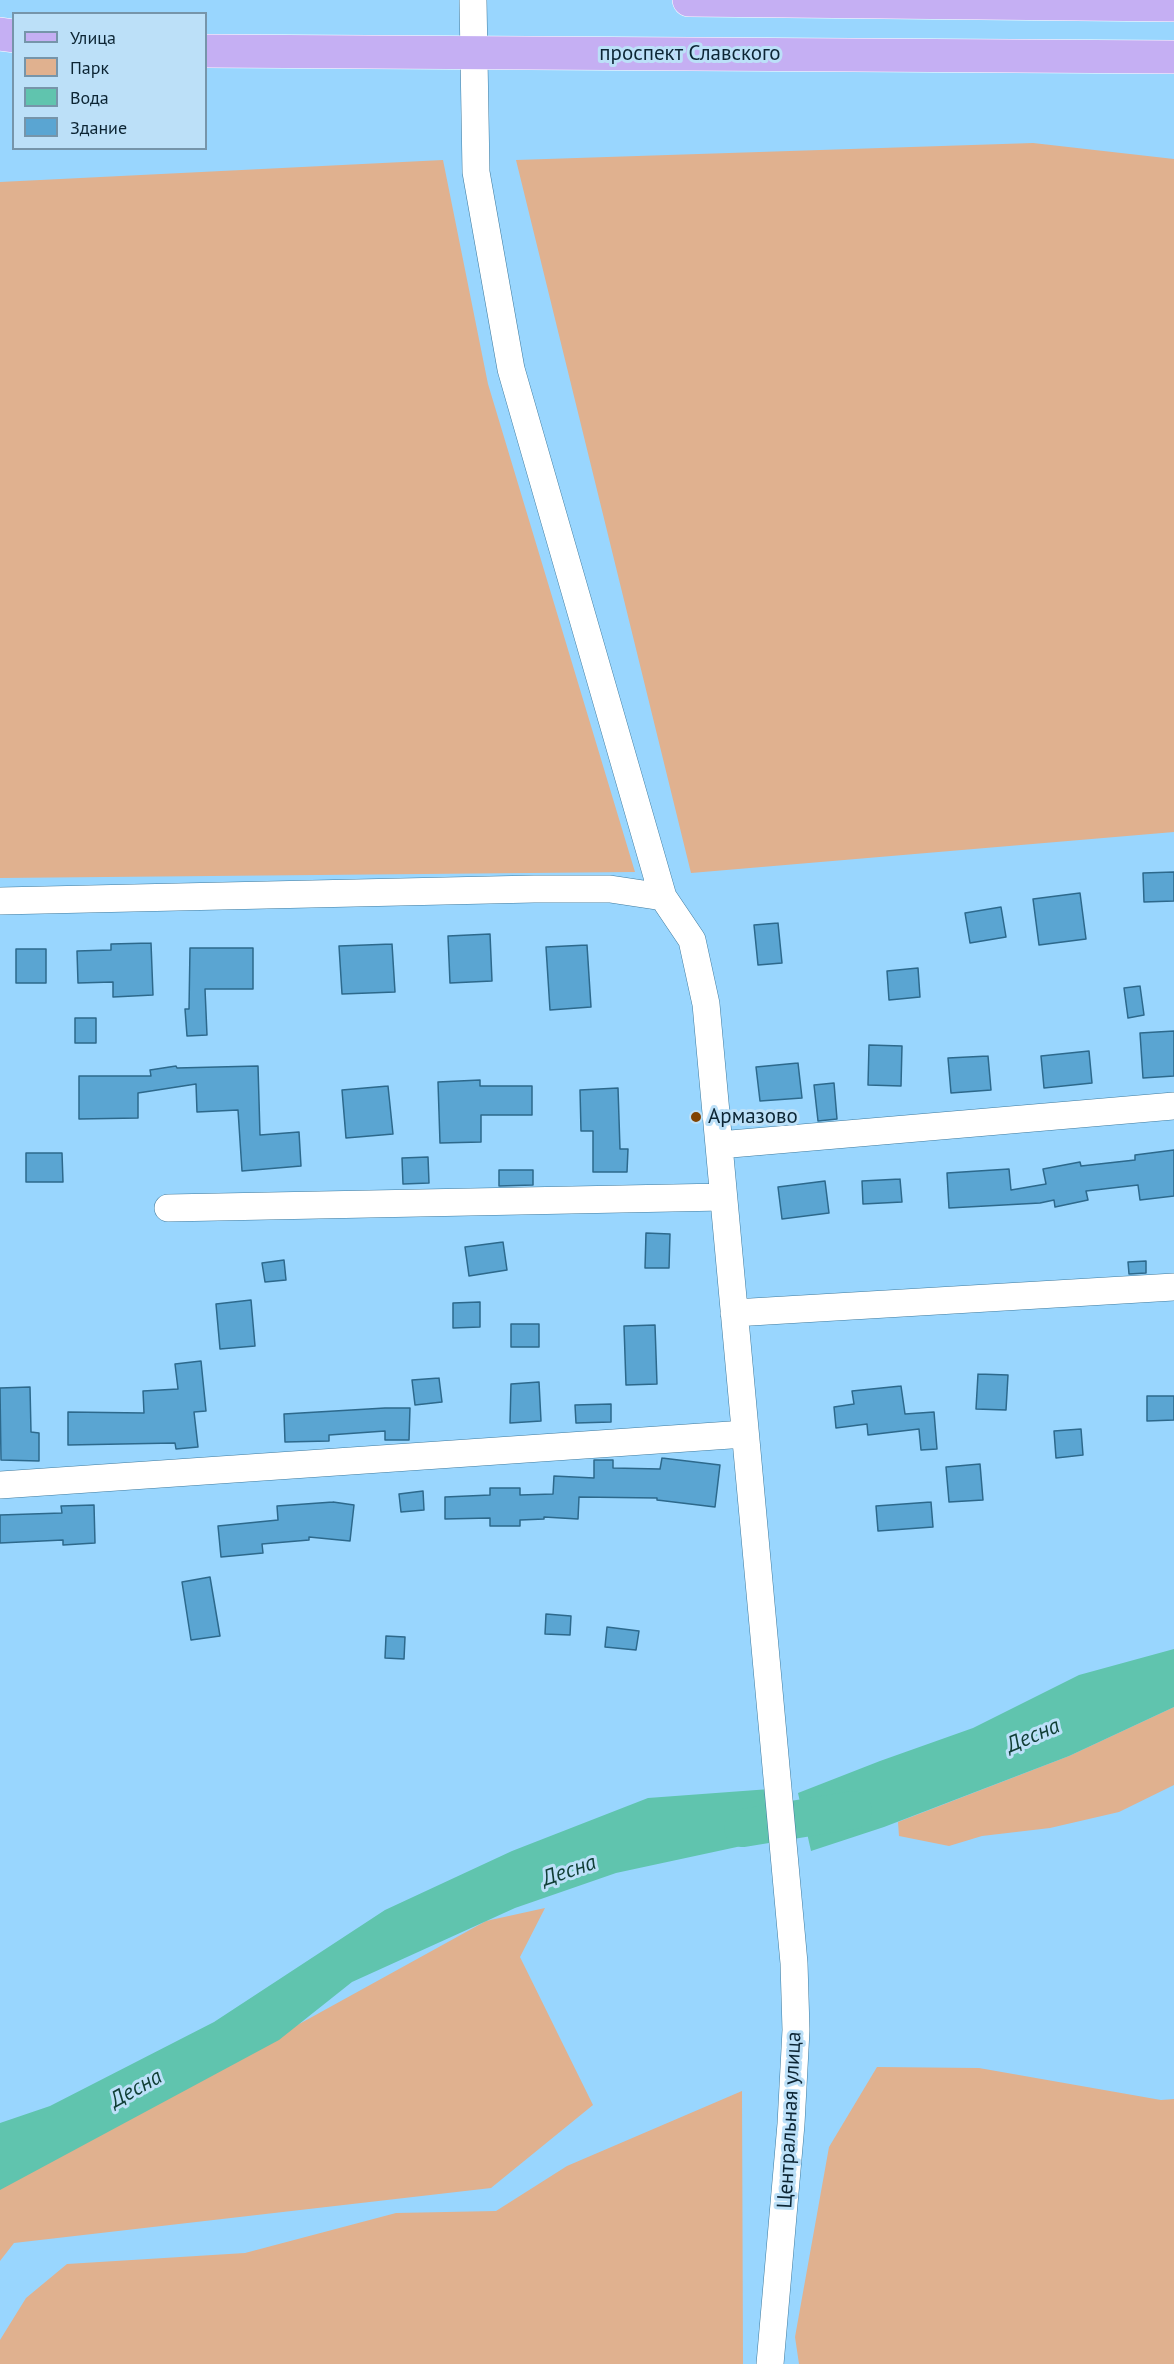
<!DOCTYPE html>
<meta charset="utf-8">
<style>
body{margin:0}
#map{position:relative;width:1174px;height:2364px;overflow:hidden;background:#99d6fe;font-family:"PT Sans",sans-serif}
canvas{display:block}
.legend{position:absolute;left:12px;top:12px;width:195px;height:138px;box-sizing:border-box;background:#bce0f8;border:2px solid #7695aa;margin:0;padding:8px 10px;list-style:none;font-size:18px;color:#0c2534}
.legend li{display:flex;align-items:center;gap:12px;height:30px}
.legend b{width:30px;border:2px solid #7695aa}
</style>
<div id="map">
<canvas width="1174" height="2364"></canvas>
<ul class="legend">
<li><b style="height:8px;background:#c5aff3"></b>Улица</li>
<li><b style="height:16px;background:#e0b18f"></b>Парк</li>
<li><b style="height:16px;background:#60c4ae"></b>Вода</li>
<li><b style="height:16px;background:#5aa5d2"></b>Здание</li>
</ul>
</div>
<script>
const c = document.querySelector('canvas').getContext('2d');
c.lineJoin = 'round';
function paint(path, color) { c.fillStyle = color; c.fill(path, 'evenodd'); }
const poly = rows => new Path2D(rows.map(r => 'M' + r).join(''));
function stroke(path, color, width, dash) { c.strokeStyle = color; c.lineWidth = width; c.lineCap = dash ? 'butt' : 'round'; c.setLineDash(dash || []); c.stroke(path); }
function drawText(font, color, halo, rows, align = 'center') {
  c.font = font + ' "PT Sans",sans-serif'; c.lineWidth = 6; c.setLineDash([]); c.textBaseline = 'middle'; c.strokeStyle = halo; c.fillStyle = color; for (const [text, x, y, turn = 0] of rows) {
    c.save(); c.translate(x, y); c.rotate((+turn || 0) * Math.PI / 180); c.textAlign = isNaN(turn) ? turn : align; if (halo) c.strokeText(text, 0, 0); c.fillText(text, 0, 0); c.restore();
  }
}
paint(poly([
 [1033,143,1174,159,1174,832,691,873,516,160],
 [443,160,488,384,635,872,0,878,0,182],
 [1174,1707,1174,1785,1119,1812,1050,1828,982,1836,949,1846,899,1836,898,1822,1069,1756],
 [545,1908,520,1957,593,2105,491,2188,14,2243,0,2261,0,2189,486,1921],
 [877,2067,979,2068,1161,2100,1174,2099,1174,2364,799,2364,795,2337,829,2147],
 [742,2091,743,2364,0,2364,0,2340,26,2298,67,2264,245,2253,396,2213,496,2211,567,2166]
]), '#e0b18f');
paint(poly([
 [1174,1649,1174,1707,1069,1756,884,1827,811,1851,798,1793,880,1761,973,1728,1079,1675],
 [770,1789,774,1839,616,1873,515,1908,352,1982,279,2040,0,2190,0,2123,50,2106,214,2022,385,1910,512,1851,648,1798]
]), '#60c4ae');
stroke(poly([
 [743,1828,853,1810]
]), '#60c4ae', 38);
const building = poly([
 [1174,872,1174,901,1144,902,1143,873,1174,872],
 [1080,893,1086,939,1039,945,1033,899,1080,893],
 [1001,907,1006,937,970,943,965,913,1001,907],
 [778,923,782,963,758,965,754,925,778,923],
 [490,934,492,981,450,983,448,936,490,934],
 [151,943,153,995,113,997,113,982,78,983,77,951,111,950,111,944,151,943],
 [392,944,395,992,342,994,339,946,392,944],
 [587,945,591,1007,550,1010,546,947,587,945],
 [190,948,253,948,253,989,205,989,207,1035,187,1036,185,1009,189,1009,190,948],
 [16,949,46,949,46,983,16,983,16,949],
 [918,968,920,997,889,1000,887,971,918,968],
 [1140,986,1144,1015,1128,1018,1124,988,1140,986],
 [75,1018,96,1018,96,1043,75,1043,75,1018],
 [1174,1031,1174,1076,1143,1078,1140,1033,1174,1031],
 [869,1045,902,1046,901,1086,868,1085,869,1045],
 [1089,1051,1092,1083,1044,1088,1041,1056,1089,1051],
 [988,1056,991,1090,951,1093,948,1058,988,1056],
 [798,1063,802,1098,760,1101,756,1067,798,1063],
 [176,1066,177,1068,258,1066,260,1135,299,1132,301,1166,242,1171,238,1110,197,1112,196,1084,138,1093,138,1118,79,1119,79,1076,151,1076,150,1070,176,1066],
 [480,1080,480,1086,532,1086,532,1115,481,1115,481,1142,440,1143,438,1082,480,1080],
 [834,1083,837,1119,818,1121,814,1085,834,1083],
 [388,1086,393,1134,346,1138,342,1090,388,1086],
 [618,1088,620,1149,628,1149,627,1172,593,1172,593,1131,581,1131,580,1090,618,1088],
 [1174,1150,1174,1196,1140,1200,1138,1185,1086,1191,1088,1200,1055,1207,1054,1200,1040,1203,949,1208,947,1173,1009,1169,1011,1190,1046,1184,1043,1169,1080,1162,1081,1166,1135,1160,1135,1155,1174,1150],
 [26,1153,62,1153,63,1182,26,1182,26,1153],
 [428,1157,429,1183,403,1184,402,1158,428,1157],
 [499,1170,533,1170,533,1185,499,1186,499,1170],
 [900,1179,902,1202,863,1204,862,1181,900,1179],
 [825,1181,829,1213,782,1219,778,1187,825,1181],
 [646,1233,670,1234,669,1268,645,1268,646,1233],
 [503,1242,507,1270,469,1276,465,1247,503,1242],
 [284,1260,286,1280,265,1282,262,1263,284,1260],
 [1146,1261,1146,1273,1129,1274,1128,1262,1146,1261],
 [251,1300,255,1346,220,1349,216,1304,251,1300],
 [480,1302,480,1327,453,1328,453,1303,480,1302],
 [511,1324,539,1324,539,1347,511,1347,511,1324],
 [655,1325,657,1384,626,1385,624,1326,655,1325],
 [201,1361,206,1411,194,1412,198,1447,176,1449,175,1443,68,1445,68,1412,144,1413,143,1391,178,1389,175,1364,201,1361],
 [978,1374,1008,1375,1006,1410,976,1409,978,1374],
 [439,1378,442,1402,415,1405,412,1380,439,1378],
 [539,1382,541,1421,510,1423,511,1384,539,1382],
 [901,1386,905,1414,934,1412,937,1449,921,1450,919,1429,868,1435,867,1424,836,1428,834,1407,854,1404,852,1391,901,1386],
 [30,1387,31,1432,39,1433,39,1461,1,1460,0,1388,30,1387],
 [1147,1396,1174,1396,1174,1420,1147,1421,1147,1396],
 [611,1404,611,1422,576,1423,575,1405,611,1404],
 [385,1408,410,1408,409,1440,385,1440,385,1431,329,1435,329,1441,285,1442,284,1414,385,1408],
 [1081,1429,1083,1455,1056,1458,1054,1431,1081,1429],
 [662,1458,720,1465,715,1507,657,1500,657,1498,579,1497,578,1519,544,1517,544,1519,520,1520,520,1526,490,1526,490,1518,445,1519,445,1497,490,1495,490,1488,520,1488,520,1495,553,1494,554,1476,594,1478,594,1460,613,1460,613,1468,660,1469,662,1458],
 [980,1464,983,1500,949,1502,946,1467,980,1464],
 [423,1491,424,1510,401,1512,399,1494,423,1491],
 [333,1502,354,1505,350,1541,309,1537,309,1540,262,1544,263,1553,221,1557,218,1526,278,1520,277,1506,333,1502],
 [931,1502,933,1527,878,1531,876,1506,931,1502],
 [94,1505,95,1543,63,1545,63,1540,0,1543,0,1515,62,1513,61,1506,94,1505],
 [210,1577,220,1636,191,1640,182,1582,210,1577],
 [546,1614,571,1616,570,1635,545,1634,546,1614],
 [607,1627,639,1631,636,1650,605,1647,607,1627],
 [386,1636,405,1637,404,1659,385,1658,386,1636]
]);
paint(building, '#5aa5d2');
stroke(building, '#2d698c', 1.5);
const minor = poly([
 [473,0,476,172,511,369,663,897,692,940,706,1004,794,1963,796,2030,791,2124,770,2364],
 [0,901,534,889,610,889,663,897],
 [719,1145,1174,1106],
 [168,1208,723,1197],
 [734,1313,1174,1287],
 [0,1485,745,1434]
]);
const major = poly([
 [689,0,1174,5],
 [0,34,14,36],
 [206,51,1174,57]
]);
stroke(minor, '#3e7a9e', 28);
stroke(major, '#fff', 34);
stroke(minor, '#fff', 27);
stroke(major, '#c5aff3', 33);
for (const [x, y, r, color] of [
 [696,1117,6,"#814302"]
]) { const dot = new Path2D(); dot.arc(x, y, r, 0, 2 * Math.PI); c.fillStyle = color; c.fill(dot); stroke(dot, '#bce0f8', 2); }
drawText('21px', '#0c2534', '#bce0f8', [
 ["проспект Славского",690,54],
 ["Центральная улица",790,2120,-87]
]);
drawText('21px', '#0c2534', '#bce0f8', [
 ["Армазово",708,1117]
], 'left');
drawText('italic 22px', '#103e35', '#bce0f8', [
 ["Десна",1033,1736,-23],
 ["Десна",569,1871,-19],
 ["Десна",136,2089,-29]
]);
</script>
